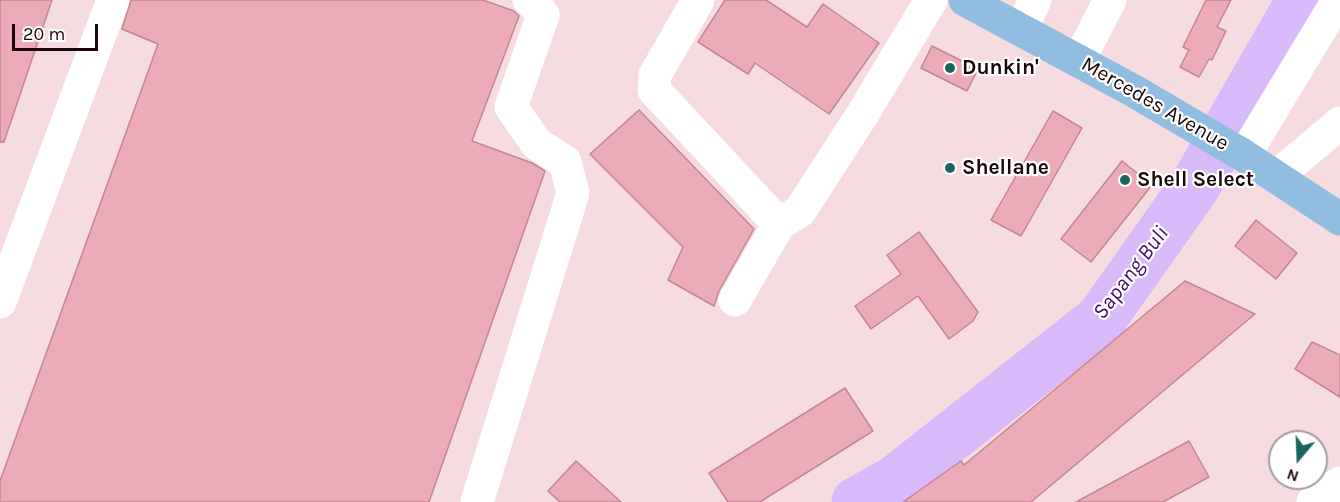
<!DOCTYPE html>
<style>
body{margin:0}
#map{position:relative;width:1340px;height:502px;overflow:hidden;background:#f6dbe0;font-family:Karla,sans-serif}
canvas{display:block}
.north{position:absolute;left:1268px;top:430px;width:60px;height:60px;box-sizing:border-box;background:#fff;border:2px solid #a49c9e;border-radius:50%;rotate:199deg;font-size:16px;font-weight:700;line-height:24px;text-align:center;color:#1c070c}
.north::after{content:'';display:block;margin:auto;width:21px;height:27px;background:#19655d;clip-path:polygon(50% 0,100% 100%,50% 72%,0 100%)}
.scale{position:absolute;left:12px;top:24px;width:86px;height:27px;box-sizing:border-box;border:3px solid #1c070c;border-top:0;padding-left:8px;font-size:18px;line-height:21px;white-space:nowrap;color:#1c070c;-webkit-text-stroke:4px #fff;paint-order:stroke}
</style>
<div id="map">
<canvas width="1340" height="502"></canvas>
<div class="north">N</div>
<div class="scale">20 m</div>
</div>
<script>
const c = document.querySelector('canvas').getContext('2d');
c.lineJoin = 'round';
const poly = rows => new Path2D(rows.map(r => 'M' + r).join(''));
function stroke(path, color, width, dash) { c.strokeStyle = color; c.lineWidth = width; c.lineCap = dash ? 'butt' : 'round'; c.setLineDash(dash || []); c.stroke(path); }
function paint(path, color) { c.fillStyle = color; c.fill(path, 'evenodd'); }
function drawText(font, color, halo, rows, align = 'center') {
  c.font = font + ' Karla,sans-serif'; c.lineWidth = 4.5; c.setLineDash([]); c.textBaseline = 'middle'; c.strokeStyle = halo; c.fillStyle = color; for (const [text, x, y, turn = 0] of rows) {
    c.save(); c.translate(x, y); c.rotate((+turn || 0) * Math.PI / 180); c.textAlign = isNaN(turn) ? turn : align; if (halo) c.strokeText(text, 0, 0); c.fillText(text, 0, 0); c.restore();
  }
}
stroke(poly([
 [857,502,895,481,1101,319,1195,186,1302,0]
]), '#d8bafb', 51);
const building = poly([
 [0,0,52,0,4,142,0,142,0,0],
 [131,0,483,0,514,11,519,16,472,141,532,163,545,171,429,502,0,502,0,481,158,44,122,29,131,0],
 [725,0,766,0,807,27,823,4,879,43,829,114,755,63,748,74,698,42,725,0],
 [1206,0,1231,0,1217,27,1226,31,1212,60,1209,59,1199,77,1180,67,1189,50,1183,47,1206,0],
 [932,46,978,69,967,91,921,68,932,46],
 [639,110,754,229,719,291,714,306,668,280,683,247,590,154,639,110],
 [1053,111,1082,128,1021,236,991,220,1053,111],
 [1122,161,1152,185,1091,262,1061,239,1122,161],
 [1256,220,1297,253,1276,279,1235,246,1256,220],
 [919,232,978,312,973,321,949,339,918,296,871,329,855,306,901,274,887,255,919,232],
 [1185,281,1255,314,1031,502,903,502,961,461,964,465,1185,281],
 [1312,342,1340,355,1340,397,1295,369,1312,342],
 [845,388,873,431,760,502,728,502,709,473,845,388],
 [1189,441,1209,477,1163,502,1076,502,1189,441],
 [576,461,621,502,560,502,548,491,576,461]
]);
paint(building, '#ecabb9');
stroke(building, '#c48693', 1.5);
stroke(poly([
 [698,0,655,75,654,90,779,224,800,211,862,115,931,0],
 [1021,29,1035,0],
 [1079,60,1110,0],
 [1244,156,1338,0],
 [1276,177,1340,123],
 [735,300,779,224],
 [0,302,113,0],
 [477,502,573,193,565,162,537,144,511,107,543,15,532,1,529,0],
 [1313,502,1340,483]
]), '#fff', 33);
stroke(poly([
 [965,0,1134,91,1241,154,1340,219]
]), '#90bde0', 33);
for (const [x, y, r, color] of [
 [950,68,6,"#19655d"],
 [950,168,6,"#19655d"],
 [1125,180,6,"#19655d"]
]) { const dot = new Path2D(); dot.arc(x, y, r, 0, 2 * Math.PI); c.fillStyle = color; c.fill(dot); stroke(dot, '#fff', 2); }
drawText('bold 21px', '#1c070c', '#fff', [
 ["Dunkin'",962,68],
 ["Shellane",962,168],
 ["Shell Select",1137,180]
], 'left');
drawText('21px', '#1c070c', '#fff', [
 ["Mercedes Avenue",1155,104,30]
]);
drawText('italic 22px', '#430b6a', '#fff', [
 ["Sapang Buli",1131,273,-53]
]);
</script>
